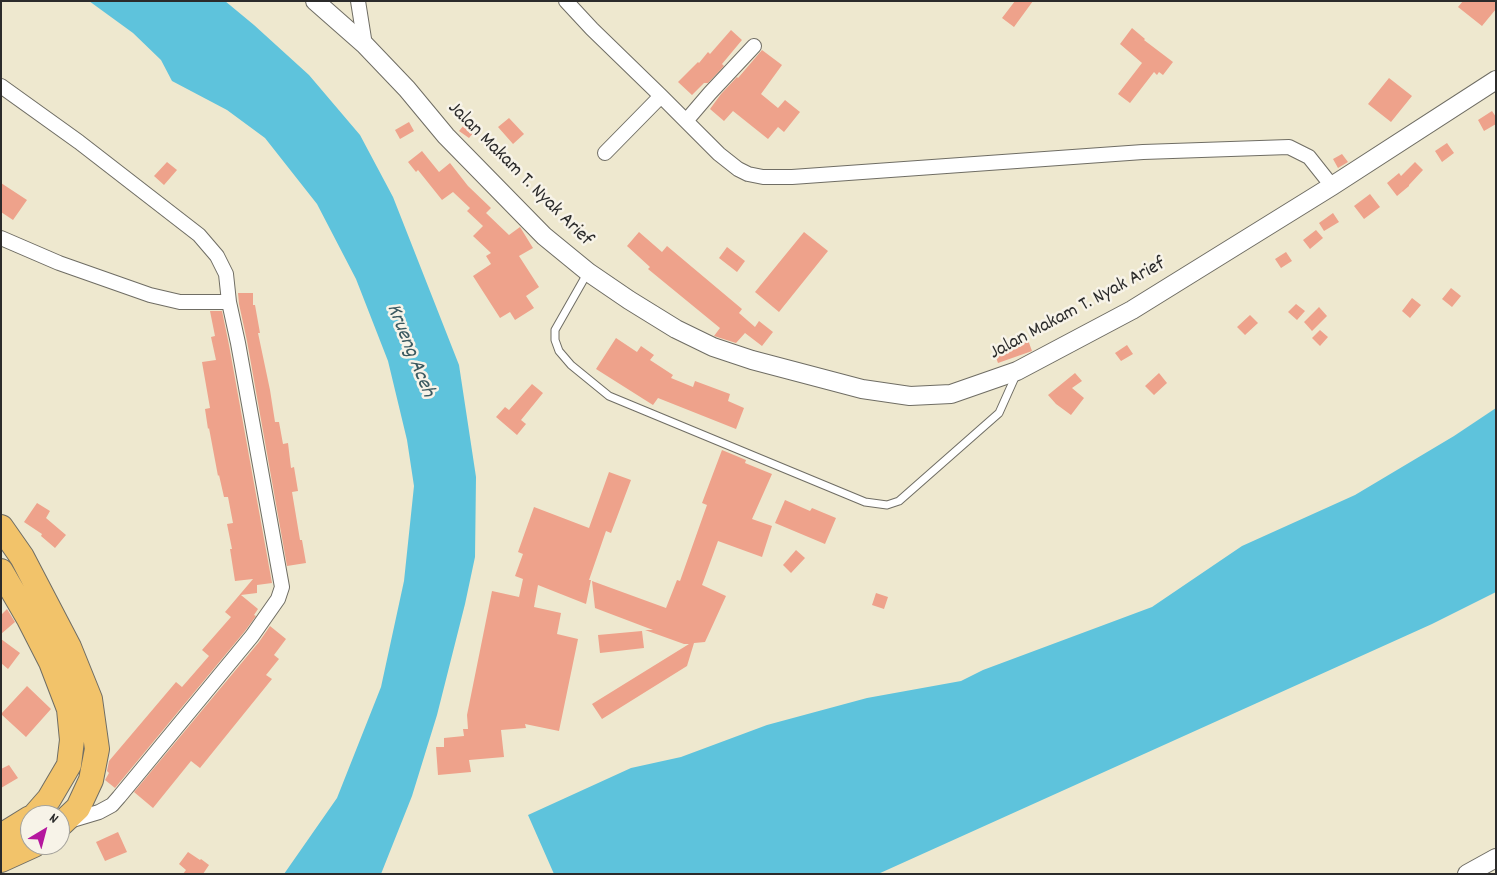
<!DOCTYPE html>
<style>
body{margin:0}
#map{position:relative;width:1497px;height:875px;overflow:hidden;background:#eee8cf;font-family:Dekko,sans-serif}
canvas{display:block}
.frame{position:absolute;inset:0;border:2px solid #2b2b2b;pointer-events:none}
.north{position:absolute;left:20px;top:805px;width:50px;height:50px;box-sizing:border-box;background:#f7f3e8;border:1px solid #a5a39c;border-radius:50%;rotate:37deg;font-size:14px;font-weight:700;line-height:20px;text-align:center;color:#2b2b2b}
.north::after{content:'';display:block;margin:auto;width:18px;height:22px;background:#b5179e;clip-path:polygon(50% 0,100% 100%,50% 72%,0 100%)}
</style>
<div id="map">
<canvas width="1497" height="875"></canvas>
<div class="frame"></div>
<div class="north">N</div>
</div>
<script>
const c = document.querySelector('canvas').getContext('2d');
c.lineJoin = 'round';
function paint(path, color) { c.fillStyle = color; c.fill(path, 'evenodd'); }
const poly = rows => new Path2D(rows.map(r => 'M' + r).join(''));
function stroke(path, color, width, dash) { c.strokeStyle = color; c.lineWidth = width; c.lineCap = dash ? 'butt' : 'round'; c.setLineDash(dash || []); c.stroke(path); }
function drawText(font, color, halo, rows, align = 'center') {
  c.font = font + ' Dekko,sans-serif'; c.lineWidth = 5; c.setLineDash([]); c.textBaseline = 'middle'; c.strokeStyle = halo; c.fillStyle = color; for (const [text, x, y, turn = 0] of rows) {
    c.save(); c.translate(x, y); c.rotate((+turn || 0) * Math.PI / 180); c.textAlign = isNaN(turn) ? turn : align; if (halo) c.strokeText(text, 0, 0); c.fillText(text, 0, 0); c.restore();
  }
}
paint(poly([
 [89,1,225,1,254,25,309,75,360,135,393,197,459,365,476,477,475,557,465,604,437,715,412,796,381,874,284,874,337,798,381,687,404,581,414,486,407,440,388,361,356,279,317,204,265,138,227,110,172,81,161,60,133,33],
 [1496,408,1496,592,1432,624,878,874,554,874,528,815,631,768,681,757,767,725,867,698,961,681,983,670,1152,607,1242,546,1355,495,1454,436]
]), '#5ec3dc');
paint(poly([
 [1015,1,1033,1,1014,27,1002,18],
 [1463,1,1496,1,1496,9,1482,26,1458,7],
 [1132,28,1145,39,1144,40,1173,62,1163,75,1159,72,1157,75,1154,72,1130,103,1118,94,1142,63,1120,44],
 [731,30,742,40,722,64,724,66,708,83,704,83,692,95,678,82,698,62,699,63,708,52,710,54],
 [762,50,782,65,761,94,778,108,785,100,800,112,784,132,778,127,768,139,733,111,724,121,710,109,721,94,737,77,738,78],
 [1389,78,1412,96,1391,122,1368,104],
 [1492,111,1496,117,1496,124,1484,131,1478,120],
 [470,118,479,126,469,138,459,131],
 [509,118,524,134,513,144,498,127],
 [409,122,414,131,400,139,395,130],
 [1447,143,1454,153,1442,162,1435,151],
 [422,151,439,172,450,163,468,186,491,208,486,213,509,235,520,227,533,248,519,256,539,287,526,296,534,308,515,320,510,312,500,318,473,276,491,264,486,256,491,253,473,236,483,226,467,211,470,208,453,192,442,200,418,170,416,172,408,162],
 [1342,154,1348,162,1338,168,1333,159],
 [167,162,177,170,164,185,154,176],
 [1415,162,1423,170,1409,185,1409,186,1397,196,1387,183,1399,173,1401,176],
 [1,183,27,200,13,220,1,212],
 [1370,194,1380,207,1364,219,1354,206],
 [1333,213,1339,222,1324,231,1319,223],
 [1316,230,1323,238,1310,249,1303,240],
 [639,232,662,252,667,246,742,309,739,313,755,327,759,321,773,332,762,346,745,333,736,343,714,336,720,328,648,269,650,267,627,246],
 [804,232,828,251,779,312,755,292],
 [727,247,745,261,737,272,719,258],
 [1286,252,1292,261,1281,268,1275,259],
 [1451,288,1461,296,1452,307,1442,299],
 [238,293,253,293,253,305,255,305,260,333,258,333,270,390,275,422,279,422,283,444,288,443,291,468,294,467,298,491,292,492,300,540,302,540,306,563,287,566,247,341,239,304],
 [1412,298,1421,305,1410,318,1402,311],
 [1296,304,1305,311,1297,320,1288,312],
 [1319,307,1327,316,1312,331,1304,322],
 [210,311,222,311,229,345,272,583,257,585,257,593,241,595,258,609,254,615,256,616,245,631,115,788,105,780,109,773,107,771,109,761,176,682,182,687,209,656,202,650,231,617,225,612,253,579,235,581,230,549,232,549,227,524,233,523,228,497,224,497,219,475,218,476,209,428,208,429,205,409,210,408,202,362,216,360,211,337,215,336],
 [1250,315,1258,323,1245,335,1237,327],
 [1320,330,1328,337,1320,346,1312,338],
 [616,338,637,352,641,346,654,355,650,360,673,375,671,378,693,387,695,381,730,394,728,401,744,408,736,429,658,398,653,405,596,369],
 [1028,340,1032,351,998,363,993,349,1008,343,1009,346],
 [1127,345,1133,354,1121,361,1115,353],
 [1075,373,1082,381,1072,388,1084,398,1071,415,1056,404,1048,395],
 [1159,373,1167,383,1154,395,1145,386],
 [532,384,543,393,521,420,526,424,517,435,496,417,505,407,509,410],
 [722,450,746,460,745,463,772,474,752,519,772,526,762,557,718,541,702,585,726,596,705,642,694,643,687,666,602,719,592,704,689,644,684,644,645,630,653,630,595,608,592,581,666,608,677,580,680,581,707,505,702,503],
 [609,472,631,480,611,533,606,531,589,580,591,580,586,604,538,585,534,607,561,613,557,634,578,639,559,731,525,724,526,728,501,730,504,757,469,760,471,772,438,775,436,747,444,747,444,738,464,736,463,729,468,729,467,715,492,591,519,597,523,579,515,576,523,554,518,552,534,507,589,528],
 [785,500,810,511,812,508,836,518,825,544,775,523],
 [37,503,50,511,46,518,66,535,55,548,41,536,42,534,24,522],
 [796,550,805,558,791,573,783,565],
 [876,593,888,597,884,609,872,605],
 [7,609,15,622,1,634,1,615],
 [270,626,286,639,274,655,279,659,266,675,272,679,200,768,191,761,153,808,134,792,259,642],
 [642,631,644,648,600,653,598,635],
 [1,639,20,653,8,669,1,663],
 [27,686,51,709,26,737,1,714],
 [9,765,18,778,1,788,1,769],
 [118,832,127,852,105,861,96,842],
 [188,852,200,860,201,859,209,865,203,874,183,874,186,870,179,864]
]), '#eea28b');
const service = poly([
 [588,272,555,330,555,340,559,351,571,365,609,396,865,502,887,505,899,501,999,413,1016,375]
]);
const minor = poly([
 [358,1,365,45],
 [566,1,592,29,661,96,719,154,738,169,748,174,763,177,792,177,1143,152,1289,147,1309,157,1332,186],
 [1,86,79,142,199,235,217,256,226,274,229,302,238,343,282,587,278,599,252,636,119,797,112,805,99,812,69,821],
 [686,121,710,93,754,46],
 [605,153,661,96],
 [1,238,59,263,150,295,180,302,229,302]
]);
const tertiary = poly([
 [315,1,365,45,407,89,446,136,544,236,588,272,629,300,676,329,713,347,752,360,862,389,910,396,951,394,1017,371,1132,310,1332,186,1496,80],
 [1467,874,1496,858]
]);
const trunk = poly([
 [1,527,22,557,69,647,90,699,97,749,91,780,78,808,60,825],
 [1,571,29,619,51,662,69,709,72,740,69,765,49,799,35,815],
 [1,836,30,818],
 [1,860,34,845]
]);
stroke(service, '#6f6d64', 9);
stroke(minor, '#6f6d64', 16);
stroke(tertiary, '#6f6d64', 20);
stroke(trunk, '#6f6d64', 26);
stroke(service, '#fff', 7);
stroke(minor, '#fff', 14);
stroke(tertiary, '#fff', 18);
stroke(trunk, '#f2c36a', 24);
drawText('20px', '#2b2b2b', '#f7f3e8', [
 ["Jalan Makam T. Nyak Arief",519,175,45],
 ["Jalan Makam T. Nyak Arief",1078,310,-28]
]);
drawText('italic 21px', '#3a5960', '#f7f3e8', [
 ["Krueng Aceh",409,351,68]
]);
</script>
